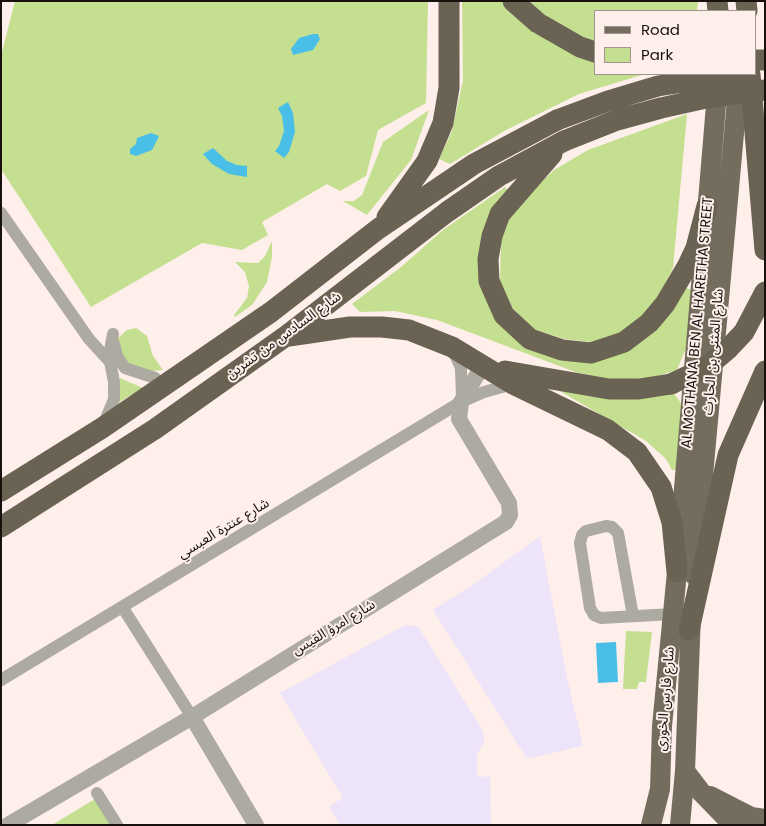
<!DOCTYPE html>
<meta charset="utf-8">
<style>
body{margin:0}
#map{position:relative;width:766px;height:826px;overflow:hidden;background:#feefea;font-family:Poppins,sans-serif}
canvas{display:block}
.frame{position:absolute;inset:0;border:2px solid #19110e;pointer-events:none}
.legend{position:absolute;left:594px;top:10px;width:162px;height:65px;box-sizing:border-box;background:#feefea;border:1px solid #a29692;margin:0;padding:6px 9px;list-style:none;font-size:15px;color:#19110e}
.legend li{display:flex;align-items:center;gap:10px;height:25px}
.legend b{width:25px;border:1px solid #a29692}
</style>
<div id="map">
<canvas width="766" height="826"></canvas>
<div class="frame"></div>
<ul class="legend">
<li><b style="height:6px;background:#746d5e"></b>Road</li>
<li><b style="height:14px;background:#c5df90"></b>Park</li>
</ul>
</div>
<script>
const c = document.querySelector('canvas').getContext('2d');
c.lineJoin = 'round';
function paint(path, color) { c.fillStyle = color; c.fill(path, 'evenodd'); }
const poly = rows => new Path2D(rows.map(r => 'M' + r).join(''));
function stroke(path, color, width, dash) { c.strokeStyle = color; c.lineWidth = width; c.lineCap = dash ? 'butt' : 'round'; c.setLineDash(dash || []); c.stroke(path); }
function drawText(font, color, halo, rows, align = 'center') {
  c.font = font + ' Poppins,"Noto Sans Arabic",sans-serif'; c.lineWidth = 4; c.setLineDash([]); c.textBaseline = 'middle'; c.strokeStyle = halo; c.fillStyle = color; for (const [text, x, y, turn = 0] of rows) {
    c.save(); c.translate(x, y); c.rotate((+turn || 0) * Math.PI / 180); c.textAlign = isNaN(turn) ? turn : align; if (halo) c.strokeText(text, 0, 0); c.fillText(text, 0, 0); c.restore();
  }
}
paint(poly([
 [540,536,567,678,583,746,527,759,433,610,474,584],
 [405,625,418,626,483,731,485,741,477,754,477,776,490,777,491,825,340,825,329,806,343,798,280,693]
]), '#eee4f9');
paint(poly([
 [15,1,428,1,426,103,378,130,366,176,340,191,327,184,262,222,268,235,242,250,202,243,91,307,1,169,1,56],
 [462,1,503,1,595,61,595,74,645,74,579,94,506,130,450,164,439,159,452,131,463,80],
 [529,1,698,1,697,11,595,11,595,43,544,16],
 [429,110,411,160,367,215,343,201,354,201,362,195,383,142],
 [687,114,673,268,657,299,643,316,621,332,591,342,564,339,534,329,513,309,500,282,501,241,509,220,522,201,554,170,588,150],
 [505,187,511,193,480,247,512,336,616,355,647,338,672,311,684,287,691,290,689,341,677,370,651,378,614,380,578,373,437,320,395,311,360,312,352,304,401,267,443,230],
 [272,241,272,257,267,282,252,305,235,317,234,315,247,298,249,286,245,272,235,262,258,263,265,256],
 [136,328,147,336,153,356,163,370,142,372,118,356,118,338,127,330],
 [534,376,673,392,683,406,680,470,672,470,666,459,646,441],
 [120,378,143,388,116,404],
 [626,631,652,632,646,682,639,682,637,689,623,689],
 [95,799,111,825,52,825]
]), '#c5df90');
paint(poly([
 [313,34,318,34,320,39,313,50,293,55,291,49,299,38],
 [288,102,293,113,295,132,289,152,284,158,275,151,279,146,284,131,282,116,278,108],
 [151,133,159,136,152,150,136,156,130,154,130,149,136,144,137,138],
 [213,148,227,161,237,165,247,166,247,177,229,174,212,164,203,154],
 [616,642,618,682,598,683,596,643]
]), '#49bee6');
stroke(poly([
 [1,213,89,339,110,362],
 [114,344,117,356,125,368,155,378,163,386],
 [453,350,461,368,462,398],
 [103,426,114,399,114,382,109,356,113,334],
 [123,608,192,717],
 [633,616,618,533,612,527,606,526,586,531,582,535,580,543,590,608,594,615,601,618,673,614],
 [1,680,461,402,484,392,513,384],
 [97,793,117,825]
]), '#adaaa1', 12);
stroke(poly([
 [192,717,256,825],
 [8,825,192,717,506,522,510,515,509,503,459,419,461,402,483,365]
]), '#adaaa1', 16);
stroke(poly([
 [694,575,739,78],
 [685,771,701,792,733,825],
 [710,796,751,817,765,819],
 [651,825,660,789,662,726,677,572,718,81],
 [680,825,685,771,691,614]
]), '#746d5e', 20);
stroke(poly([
 [513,1,538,23,580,47,595,52],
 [717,1,718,11],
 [746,1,747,11],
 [755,60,765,60],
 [750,74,765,250],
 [552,154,500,214,492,236,488,259,489,281,504,315,530,339,562,350,591,353,624,342,649,323,665,304,688,265,696,248,707,206],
 [387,217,427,161,443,123,449,88,449,1],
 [289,336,350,327,382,327,409,330,452,347,513,384,608,430,637,452,661,487,672,522,677,572],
 [505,371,609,389,639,389,671,384],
 [1,491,102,428,271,312,378,229,474,164,557,120],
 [1,527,155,429,286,336,447,212,499,176,564,141],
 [689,630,728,455,765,371]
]), '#6a6252', 21);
stroke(poly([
 [557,120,608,101,658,86,733,74],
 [564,141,617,120,661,108,706,98,765,90],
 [671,384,707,367,728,349,744,332,765,292]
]), '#6a6252', 21);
drawText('14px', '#19110e', '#feefea', [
 ["AL MOTHANA BEN AL HARETHA STREET",698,323,-85],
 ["شارع السادس من تشرين",284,336,-36],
 ["شارع المثنى بن الحارث",714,352,-85],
 ["شارع عنترة العبسي",224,529,-31],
 ["شارع امرؤ القيس",334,628,-31],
 ["شارع فارس الخوري",666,699,-85]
]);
</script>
